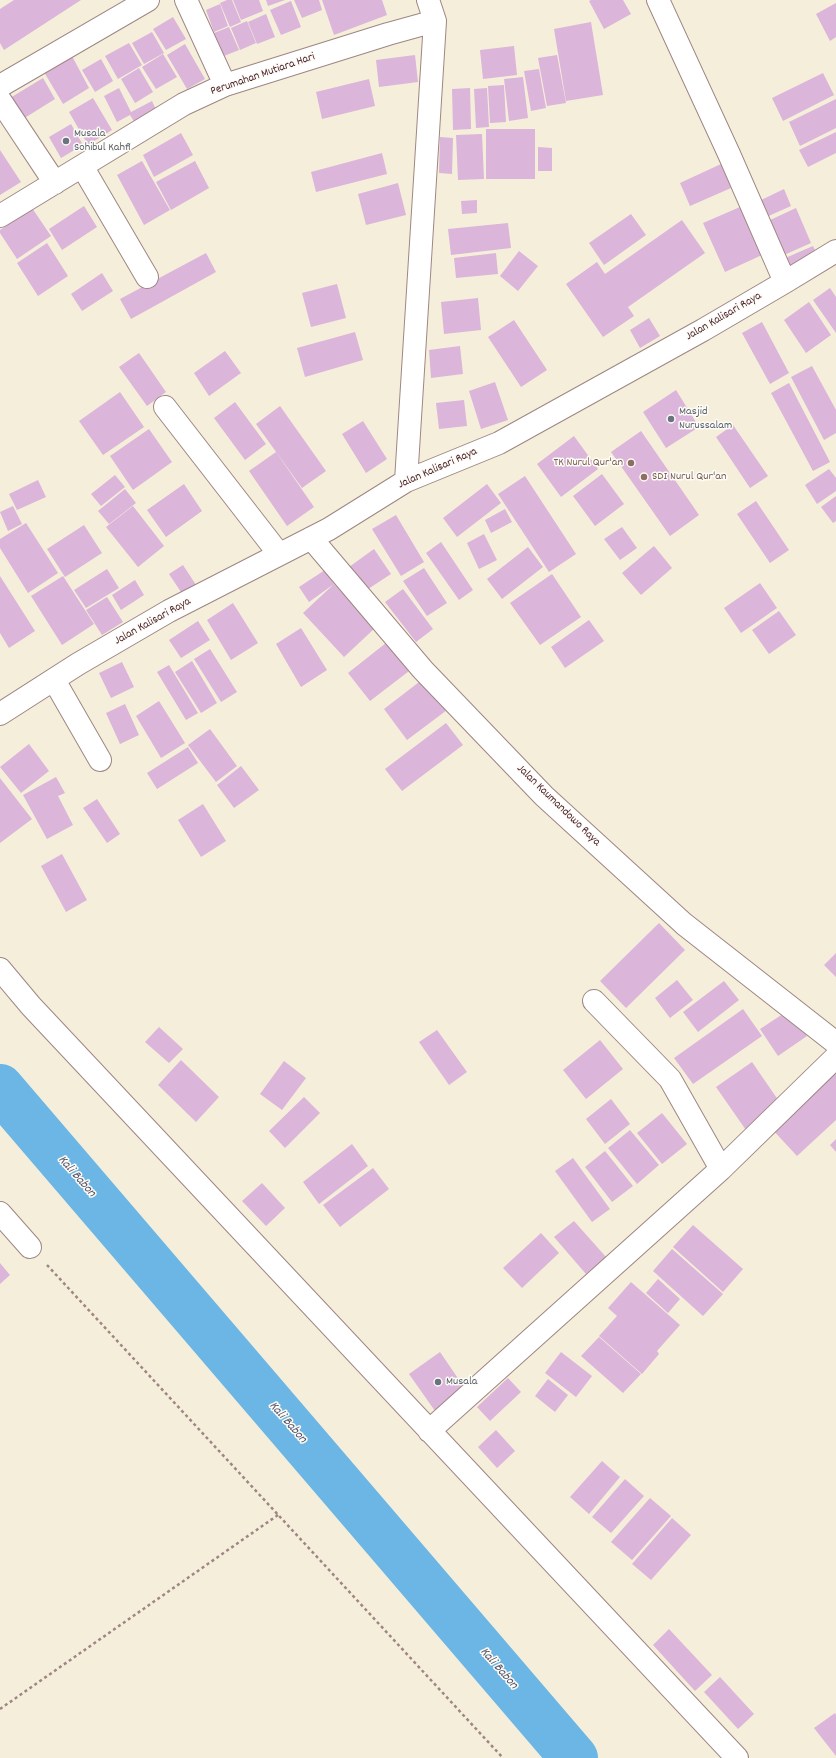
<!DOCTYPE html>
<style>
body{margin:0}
canvas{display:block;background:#f4eedb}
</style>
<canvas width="836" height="1758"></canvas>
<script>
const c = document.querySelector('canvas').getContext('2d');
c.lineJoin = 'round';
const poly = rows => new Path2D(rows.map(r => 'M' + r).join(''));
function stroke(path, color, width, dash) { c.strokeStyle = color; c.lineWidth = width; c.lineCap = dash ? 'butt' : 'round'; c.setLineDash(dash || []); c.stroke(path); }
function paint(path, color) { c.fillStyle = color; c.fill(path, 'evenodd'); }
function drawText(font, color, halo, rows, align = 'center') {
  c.font = font + ' Dekko,sans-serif'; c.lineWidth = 3; c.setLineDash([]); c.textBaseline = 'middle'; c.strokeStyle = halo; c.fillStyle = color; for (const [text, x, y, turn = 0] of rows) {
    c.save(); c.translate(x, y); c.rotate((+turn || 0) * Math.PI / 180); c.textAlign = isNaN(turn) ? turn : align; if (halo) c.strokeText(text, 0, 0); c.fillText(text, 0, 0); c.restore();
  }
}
stroke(poly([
 [0,1088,574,1758]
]), '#6bb6e4', 48);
paint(poly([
 [14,0,81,0,4,50,0,43,0,9],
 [227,0,232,0,241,22,230,27,220,3],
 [233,0,259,0,263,11,241,20],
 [266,0,285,0,268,6],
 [294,0,319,0,322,10,302,18],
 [322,0,382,0,387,15,334,35],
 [591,0,623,0,631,14,604,29,589,1],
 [291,1,301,27,281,35,270,10],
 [836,3,836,37,830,41,816,14],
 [220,4,228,26,214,32,206,10],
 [266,14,275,37,257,44,248,22],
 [173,17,186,39,166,50,153,29],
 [247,21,256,43,240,50,231,28],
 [591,22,603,95,566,101,554,29],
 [229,27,239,50,224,56,214,33],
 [152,32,164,53,144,64,132,43],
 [129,43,142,65,118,79,105,56],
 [185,44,205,79,187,89,167,55],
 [514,46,517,75,483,79,480,50],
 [163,54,177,77,156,89,142,67],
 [415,55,418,82,379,87,376,60],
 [557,55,566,103,547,106,538,58],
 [72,56,89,88,63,104,44,72],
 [101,59,113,81,95,92,82,70],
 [139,68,153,92,135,103,121,79],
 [539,69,546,108,531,111,524,71],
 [823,73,834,95,783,121,772,98],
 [523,77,528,118,509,121,504,79],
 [43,78,55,99,23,119,10,98],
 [369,79,375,106,322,119,316,92],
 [504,85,506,122,490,123,488,86],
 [119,88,131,112,152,101,157,112,135,123,130,115,117,122,104,96],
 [470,88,471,129,453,130,452,89],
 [487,88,489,127,476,128,474,89],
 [93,98,112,130,88,145,69,112],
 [836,99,836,128,800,146,789,122],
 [71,124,83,145,61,158,49,137],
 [486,129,535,129,535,179,486,179],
 [836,132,836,153,808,167,799,150],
 [181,133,193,155,154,177,143,155],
 [482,134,484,179,458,180,456,135],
 [440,137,453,138,452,174,439,173],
 [538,147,552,148,552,171,538,171],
 [0,150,21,182,0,195],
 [382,153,387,174,316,192,311,172],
 [142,161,170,210,144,225,117,175],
 [195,161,209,188,171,210,156,182],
 [721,164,731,188,690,206,680,183],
 [398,183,406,215,366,225,358,194],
 [784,189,791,206,762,219,755,203],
 [477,200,477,213,462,214,461,201],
 [84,206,97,227,62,250,49,229],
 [740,207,762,255,725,272,703,223],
 [32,208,51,236,17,259,0,233,0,230],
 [796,208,811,243,784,255,768,221],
 [631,214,646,235,604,265,589,243],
 [682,220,705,253,628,307,634,316,603,337,566,284,597,262,605,274],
 [508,223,511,248,451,255,448,229],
 [47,243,68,276,38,296,17,263],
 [813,246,818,256,787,270,783,259],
 [519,251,538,266,518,291,500,276],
 [206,253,216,272,131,319,120,299],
 [496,253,498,274,456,278,454,258],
 [102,273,113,291,82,311,71,294],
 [337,284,346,318,311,327,302,293],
 [830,288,836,297,836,333,813,300],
 [478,298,481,330,444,334,441,302],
 [809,302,831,335,806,353,784,320],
 [649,318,660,336,640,348,630,330],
 [514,320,547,370,521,387,488,337],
 [762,322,789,373,770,384,742,333],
 [355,332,363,360,305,377,297,348],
 [460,346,463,374,431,378,429,350],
 [225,351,241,373,209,396,194,373],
 [139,353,166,392,147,406,119,367],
 [812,366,836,410,836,433,824,440,791,377],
 [495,382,508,420,481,429,469,391],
 [789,383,830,462,813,471,771,393],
 [676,390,699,427,666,448,643,412],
 [120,392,144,427,103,455,79,421],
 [464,400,467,426,439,429,436,403],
 [235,402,266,444,245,460,214,418],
 [280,406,326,471,302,488,256,424],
 [363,421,387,459,366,473,342,434],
 [733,425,768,476,750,488,716,437],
 [149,429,172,462,133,490,110,456],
 [641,431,699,515,670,536,611,452],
 [574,436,598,469,561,497,537,464],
 [276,452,314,507,287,526,249,471],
 [829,469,836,478,836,491,817,504,805,485],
 [602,474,624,504,595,526,573,496],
 [115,475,125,487,101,506,91,494],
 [525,476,576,554,549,572,498,494],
 [38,480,46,497,17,510,9,494],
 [184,484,202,511,166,537,147,510],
 [487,484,501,503,457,537,443,518],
 [125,489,136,503,109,524,98,511],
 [836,496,836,521,833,523,821,507],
 [756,501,789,550,770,563,737,514],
 [13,506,22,524,8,531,0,512],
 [133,506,164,546,138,567,106,527],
 [505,509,512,522,491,533,485,520],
 [396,515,424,562,401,576,372,529],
 [26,523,58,573,28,593,0,548,0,539],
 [84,525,102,553,65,577,47,549],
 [622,527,637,548,620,560,604,539],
 [484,534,497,560,479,569,467,543],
 [441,542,473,590,459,600,426,553],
 [654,546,672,568,641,595,622,573],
 [528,547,543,567,502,599,487,579],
 [374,549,391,574,365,591,349,567],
 [183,565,198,588,185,598,169,574],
 [424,568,447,603,427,616,403,581],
 [107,569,119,588,86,608,74,590],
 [325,570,334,584,375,628,344,657,303,613,334,584,309,602,299,587],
 [552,574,581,617,540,645,510,603],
 [0,576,35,631,9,648,0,633],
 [63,576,94,624,62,645,31,596],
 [135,580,144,595,121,610,112,595],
 [760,583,777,608,741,633,724,608],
 [403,589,433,629,416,642,385,602],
 [107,597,123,622,102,635,86,610],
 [233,603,258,643,231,660,207,620],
 [779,611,796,635,769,654,752,630],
 [589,620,604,641,565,668,551,647],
 [198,621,210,640,181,658,169,640],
 [301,628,327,670,301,687,276,644],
 [391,639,413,668,370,701,348,673],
 [210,649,237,692,221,702,194,659],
 [192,661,217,703,201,713,175,672],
 [122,662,134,687,111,698,99,673],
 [169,665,198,713,186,720,157,672],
 [423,679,447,710,407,740,384,709],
 [159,701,185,743,161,758,136,716],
 [125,704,139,735,120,744,106,713],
 [446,723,463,745,402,791,385,769],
 [210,729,237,766,216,782,188,745],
 [29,744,49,771,21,793,0,767],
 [188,747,198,763,157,789,147,773],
 [241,766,259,790,234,808,217,785],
 [56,777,65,793,58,796,73,825,47,839,23,795],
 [0,778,32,819,0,843],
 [97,799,120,834,107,843,83,808],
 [203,804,226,841,201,857,178,820],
 [62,854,87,900,66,912,41,866],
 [659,923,685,950,626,1008,600,981],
 [836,953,836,977,824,965],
 [677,980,693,1000,670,1018,655,998],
 [724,981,739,1000,698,1032,683,1012],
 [743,1009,762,1036,693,1084,674,1058],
 [789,1010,807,1036,778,1056,760,1029],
 [159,1027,183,1049,169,1063,145,1042],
 [437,1030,467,1072,449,1085,419,1042],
 [600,1040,623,1069,586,1099,563,1070],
 [181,1060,219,1097,196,1122,158,1085],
 [284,1061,306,1078,282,1110,260,1094],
 [752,1062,783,1107,748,1133,716,1087],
 [836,1066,836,1120,797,1156,771,1128],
 [304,1097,320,1113,285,1148,269,1131],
 [611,1099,630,1124,605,1144,586,1119],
 [662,1113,687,1144,662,1164,637,1133],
 [630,1130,659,1165,637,1184,608,1148],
 [836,1139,836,1152,830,1145],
 [352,1144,368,1166,319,1204,303,1182],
 [605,1151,633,1186,612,1202,585,1167],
 [573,1158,610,1209,592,1222,555,1171],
 [373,1168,389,1189,340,1227,323,1205],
 [262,1183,285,1208,266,1226,242,1201],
 [574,1221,606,1257,586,1274,554,1237],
 [693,1225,743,1269,723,1292,673,1247],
 [541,1233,559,1253,522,1288,503,1268],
 [672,1249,723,1294,703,1316,653,1271],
 [0,1263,10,1275,0,1284],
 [658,1279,680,1299,668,1313,646,1293],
 [631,1282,680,1325,657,1351,659,1354,642,1374,599,1336,617,1316,608,1308],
 [599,1337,641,1374,623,1393,581,1356],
 [440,1352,466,1390,435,1411,409,1374],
 [561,1352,592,1376,576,1397,545,1373],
 [508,1378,521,1392,490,1421,477,1407],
 [548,1379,568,1395,555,1412,535,1396],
 [496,1430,515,1451,497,1468,478,1447],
 [602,1461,620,1477,589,1514,570,1497],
 [625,1479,644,1496,611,1533,592,1517],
 [650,1498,671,1516,632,1560,611,1542],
 [672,1518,691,1535,651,1580,632,1564],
 [669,1629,712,1675,695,1691,653,1645],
 [720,1677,754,1714,738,1729,704,1692],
 [835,1713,836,1715,836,1756,814,1728]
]), '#dcb5da');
const minor = poly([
 [186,0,225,85],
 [658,0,729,154,785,282],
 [0,86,148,0],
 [0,100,55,183],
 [82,166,147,277],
 [0,216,184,104,225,85,388,34,435,21],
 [165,407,279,554],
 [406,481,435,21,428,0],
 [311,538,423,670,544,796,684,924,836,1043],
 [54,680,100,760],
 [0,714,78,664,169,611,329,529,406,481,499,443,703,330,785,282,836,251],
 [0,969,31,1006,737,1758],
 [594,1001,670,1079,721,1169],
 [0,1213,30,1247],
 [429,1431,721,1169,836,1057]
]);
stroke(minor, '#9f8683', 24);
stroke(poly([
 [47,1265,503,1758],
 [0,1709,278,1515]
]), '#9f8683', 2.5, [3, 3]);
stroke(minor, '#fff', 22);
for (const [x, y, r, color] of [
 [66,141,4,"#6b7280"],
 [671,419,4,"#6b7280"],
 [631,463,4,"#8d6e63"],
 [644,477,4,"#8d6e63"],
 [438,1382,4,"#6b7280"]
]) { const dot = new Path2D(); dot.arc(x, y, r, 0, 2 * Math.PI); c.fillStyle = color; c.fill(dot); stroke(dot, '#fdfcf7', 1.5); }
drawText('12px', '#4a1f2b', '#fdfcf7', [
 ["Perumahan Mutiara Hari",263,75,-19],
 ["Jalan Kalisari Raya",724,317,-30],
 ["Jalan Kalisari Raya",438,469,-24],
 ["Jalan Kalisari Raya",153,622,-29],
 ["Jalan Kaumandowo Raya",558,806,44]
]);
drawText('12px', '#5b616d', '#fdfcf7', [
 ["Musala",74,134],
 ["Sohibul Kahfi",74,148],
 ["Masjid",679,412],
 ["Nurussalam",679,426],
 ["Musala",446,1382]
], 'left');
drawText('12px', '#785e54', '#fdfcf7', [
 ["TK Nurul Qur'an",623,463],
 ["SDI Nurul Qur'an",652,477,"left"]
], 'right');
drawText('italic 13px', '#56546c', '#fdfcf7', [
 ["Kali Babon",76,1177,49],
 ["Kali Babon",287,1423,49],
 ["Kali Babon",498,1669,49]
]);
</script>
